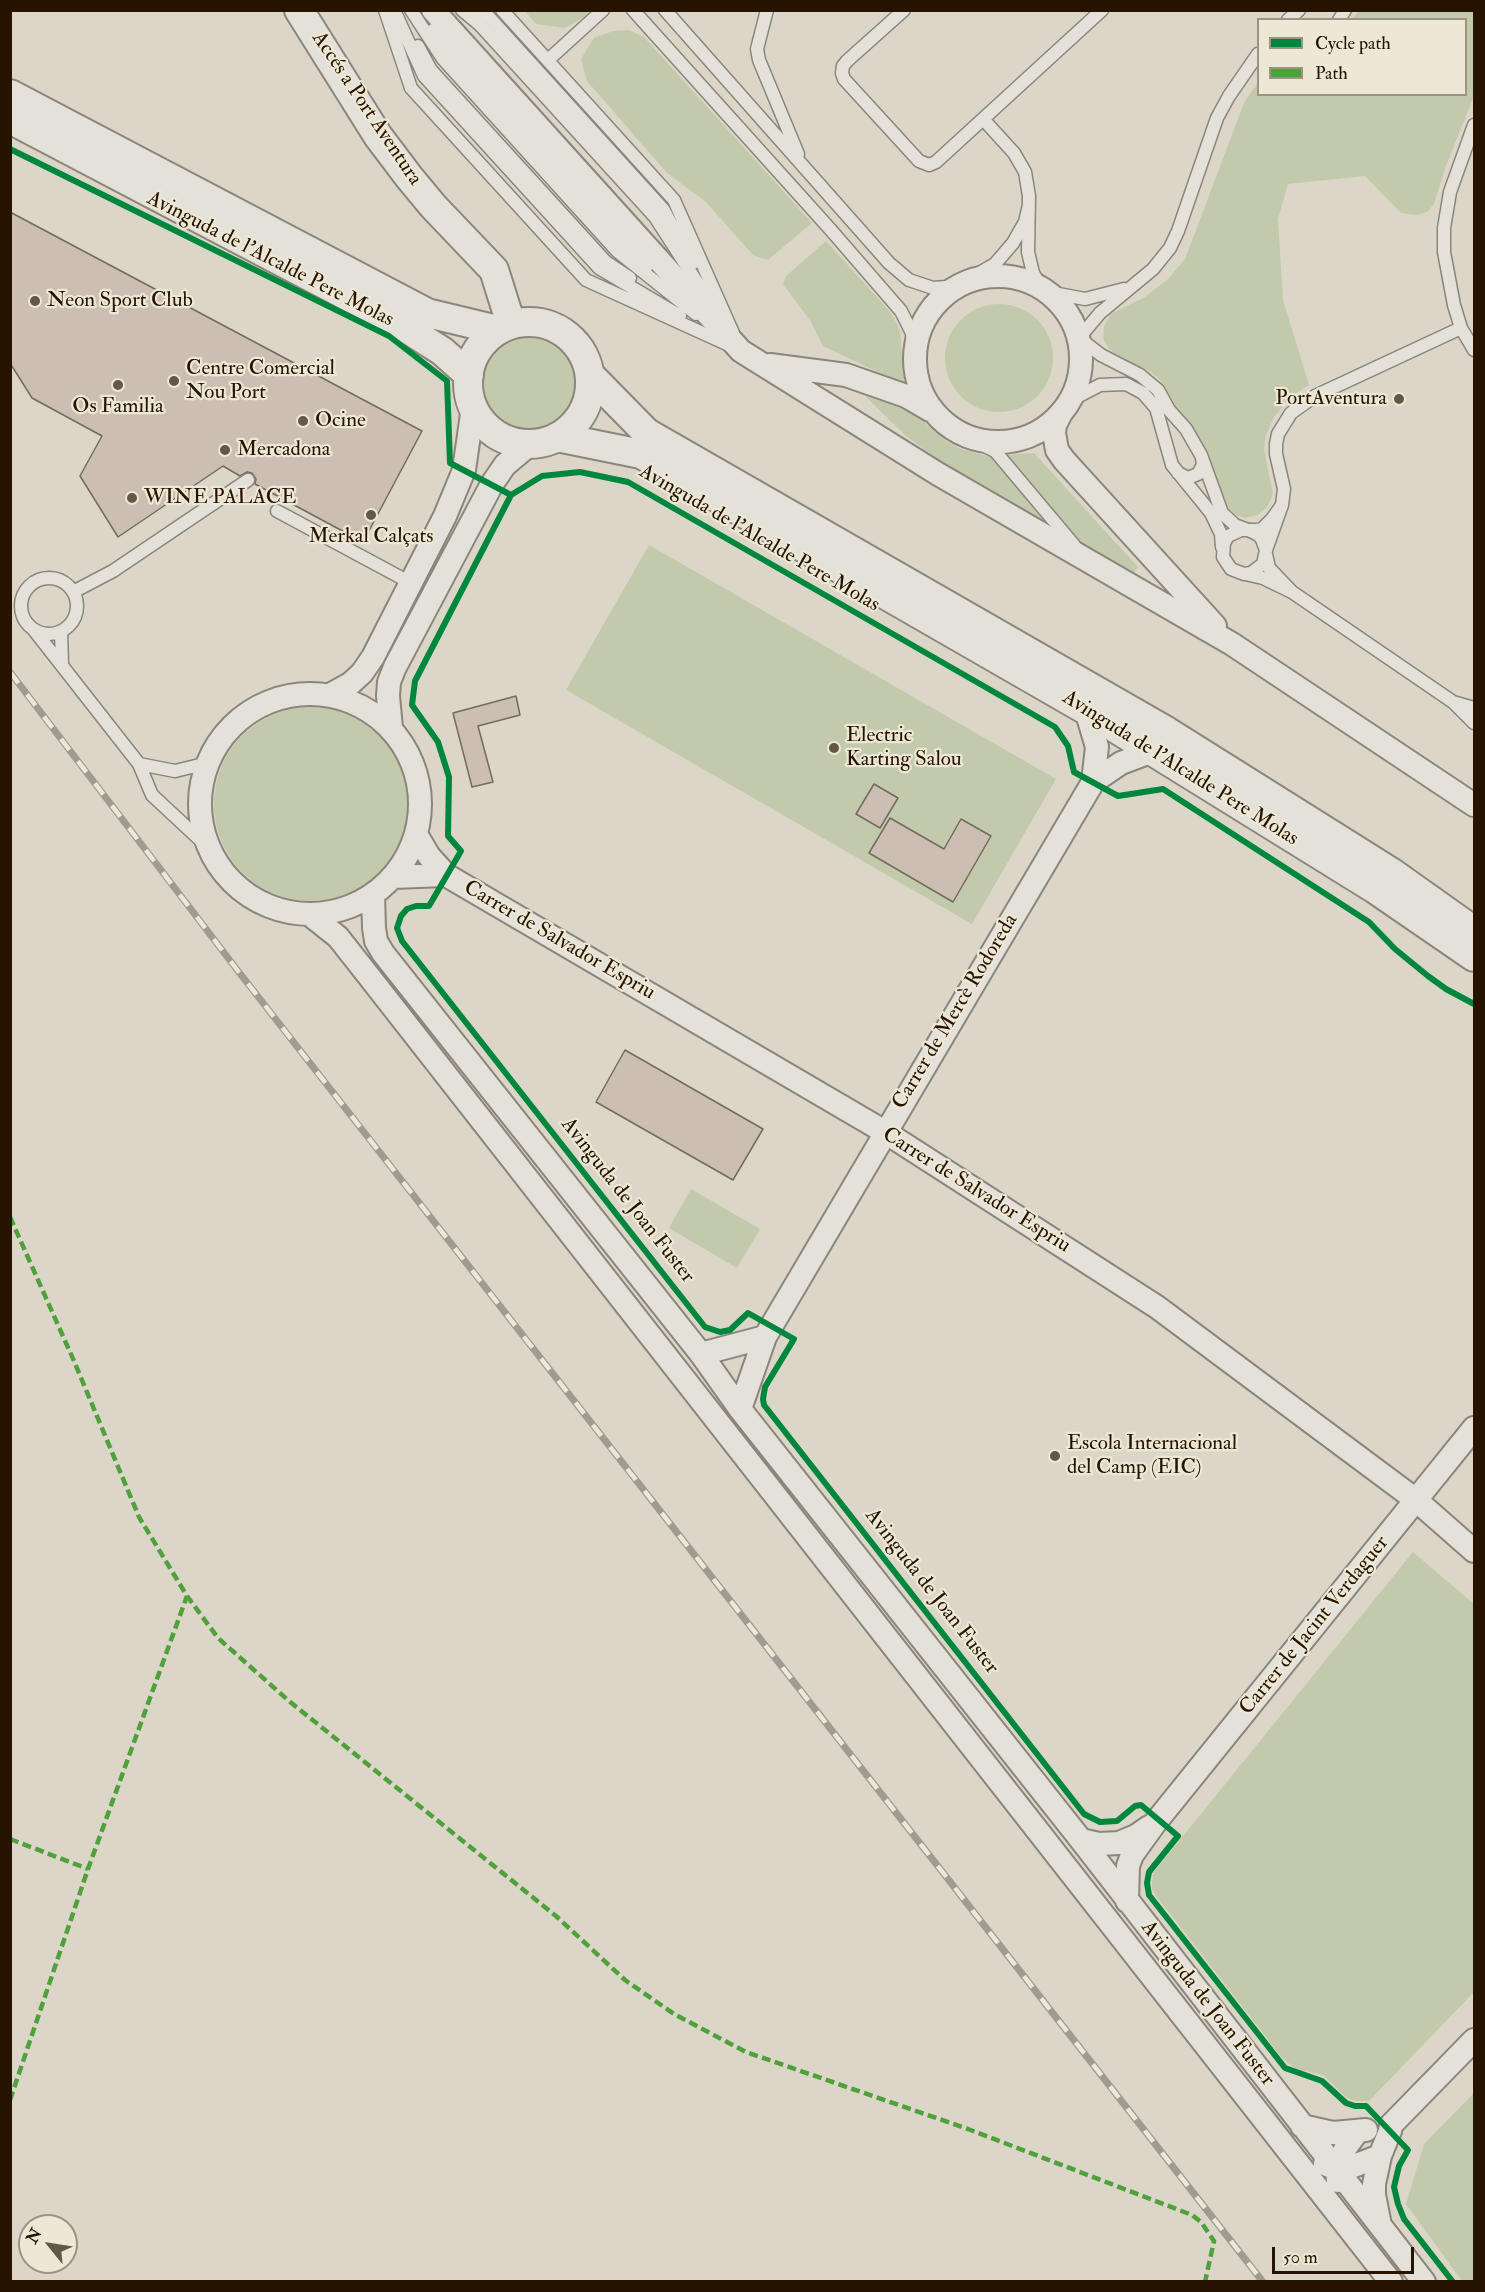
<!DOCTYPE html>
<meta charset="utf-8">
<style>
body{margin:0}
#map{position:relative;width:1485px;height:2292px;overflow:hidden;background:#dbd6c7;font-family:"IM FELL Double Pica",serif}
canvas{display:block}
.frame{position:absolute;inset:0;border:12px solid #261300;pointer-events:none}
.legend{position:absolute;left:1257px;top:18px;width:210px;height:78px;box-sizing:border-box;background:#ede8d5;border:2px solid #9d9380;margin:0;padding:8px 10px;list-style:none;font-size:18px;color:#261300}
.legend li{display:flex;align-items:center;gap:12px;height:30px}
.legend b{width:30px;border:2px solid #9d9380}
.north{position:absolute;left:18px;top:2214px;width:60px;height:60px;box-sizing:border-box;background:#ede8d5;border:2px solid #9d9380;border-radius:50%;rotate:300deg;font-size:16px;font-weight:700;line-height:24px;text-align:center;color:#261300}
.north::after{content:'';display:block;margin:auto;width:21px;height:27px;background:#655746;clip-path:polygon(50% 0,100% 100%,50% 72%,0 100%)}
.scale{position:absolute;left:1272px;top:2247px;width:142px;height:27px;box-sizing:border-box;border:3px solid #261300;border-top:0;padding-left:8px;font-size:18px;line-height:21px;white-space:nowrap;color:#261300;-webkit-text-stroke:4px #ede8d5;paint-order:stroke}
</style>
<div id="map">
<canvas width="1485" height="2292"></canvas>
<div class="frame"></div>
<ul class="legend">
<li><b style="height:8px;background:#00873e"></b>Cycle path</li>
<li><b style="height:8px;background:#50a03c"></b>Path</li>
</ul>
<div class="north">N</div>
<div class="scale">50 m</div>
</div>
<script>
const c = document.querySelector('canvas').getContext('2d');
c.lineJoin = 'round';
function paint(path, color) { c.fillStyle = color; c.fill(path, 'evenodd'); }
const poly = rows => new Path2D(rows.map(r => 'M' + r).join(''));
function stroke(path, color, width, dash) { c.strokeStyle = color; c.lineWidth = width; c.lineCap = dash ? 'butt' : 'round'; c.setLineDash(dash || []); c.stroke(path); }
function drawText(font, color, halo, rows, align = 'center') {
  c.font = font + ' "IM FELL Double Pica",serif'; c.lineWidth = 4.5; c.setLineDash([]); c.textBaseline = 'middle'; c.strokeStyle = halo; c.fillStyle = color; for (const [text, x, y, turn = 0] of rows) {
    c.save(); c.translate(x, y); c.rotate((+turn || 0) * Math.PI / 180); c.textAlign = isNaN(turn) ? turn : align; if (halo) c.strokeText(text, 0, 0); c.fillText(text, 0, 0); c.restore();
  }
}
paint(poly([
 [525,11,590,11,584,17,565,28,536,24],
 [1359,11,1474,11,1474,96,1446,166,1434,204,1427,212,1418,215,1401,213,1365,176,1288,184,1278,219,1283,300,1309,385,1292,396,1274,417,1266,435,1264,449,1273,494,1267,507,1257,515,1245,518,1236,515,1226,506,1206,451,1169,398,1161,381,1151,372,1119,357,1109,349,1103,338,1104,326,1111,314,1145,297,1168,279,1185,259,1244,103,1258,82,1258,94,1466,94,1466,20,1352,19],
 [629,30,644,37,812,223,768,260,753,255,706,202,667,173,587,81,581,59,594,38,613,31],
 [826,241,892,314,900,331,905,385,823,346,811,322,783,284,786,276],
 '945 358a54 54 0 1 1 108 0a54 54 0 1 1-108 0Z',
 '481 383a48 48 0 1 1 96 0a48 48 0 1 1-96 0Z',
 [865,396,919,414,927,425,946,441,962,449,986,456,1034,453,1138,567,1133,575,961,476,906,436],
 [649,545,1056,779,972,924,566,690],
 '214 804a97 97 0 1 1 194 0a97 97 0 1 1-194 0Z',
 [691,1189,760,1229,737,1268,669,1228],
 [1413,1552,1474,1604,1474,1992,1369,2101,1356,2101,1347,2098,1323,2075,1296,2069,1283,2059,1157,1897,1152,1889,1152,1881,1154,1872],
 [1474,2093,1474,2281,1462,2281,1406,2204,1424,2144]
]), '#c3caac');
const building = poly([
 [10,212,422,431,363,542,255,484,256,479,252,473,247,472,240,476,223,466,118,537,80,476,102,436,32,398,10,363,10,212],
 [516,696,520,715,478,726,493,782,472,787,453,713,516,696],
 [874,784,898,798,880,828,856,814,874,784],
 [890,818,944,849,961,819,991,836,953,902,869,853,890,818],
 [625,1050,763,1129,733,1180,596,1102,625,1050]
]);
paint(building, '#ccbeb2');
stroke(building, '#716b60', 1.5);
const service = poly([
 [385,10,411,88,586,280,729,345],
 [394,10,424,76,599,268,680,316],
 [411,10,443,59,617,251,696,314],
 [462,10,480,25,655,217,713,307],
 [479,10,489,17,663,209,693,263],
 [502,10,674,200,733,333],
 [633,10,830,229,901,311,912,333,914,359],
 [665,10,889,263,909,280,933,288,946,287,962,283,995,264,1013,243,1025,222,1029,205],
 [767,10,757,49,759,60,798,154],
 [904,10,847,61,843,66,842,73,844,79,919,161,929,165,936,162,1102,10],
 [1288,20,1299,10],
 [1339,20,1345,10],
 [433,30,450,53,624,245,647,266],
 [418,46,431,70,606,262,630,278],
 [1258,54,1229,96,1217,118,1178,231,1170,248,1153,269,1100,313,1079,338,1101,355,1140,375,1158,390,1169,410,1186,429,1201,455,1222,513,1235,525,1248,530,1255,533,1261,537,1266,550,1263,564,1251,573,1244,574,1231,569,1223,557,1224,543,1228,536,1241,530,1257,530,1262,529,1272,519,1282,505,1266,550],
 [548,60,603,10],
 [983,119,1014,153,1025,172,1029,196,1028,252,1033,273,1038,282,1048,292,1085,299,1124,289],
 [1474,125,1450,192,1444,228,1444,252,1454,305,1461,328,1474,350],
 [1061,413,1077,397,1100,385,1126,384,1143,393,1156,408,1172,465,1211,513,1221,534,1222,547],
 [966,437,995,451,1074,545],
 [1178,473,1188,478,1198,474,1203,465,1202,458],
 [1282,505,1284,489,1276,454,1276,444,1278,434,1291,413,1315,396,1461,328],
 [277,511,411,583],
 [1245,574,1263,578,1292,592,1269,568,1266,554],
 '21 606a28 28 0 1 1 56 0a28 28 0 1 1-56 0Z',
 [73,592,113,571,248,480],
 [1292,592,1453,702,1474,723],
 [34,630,139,764,152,795,210,849],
 [61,631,62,664],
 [1453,702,1474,708],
 [139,764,175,771,208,763]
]);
const minor = poly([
 [433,10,741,351,938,474,1232,644,1474,805],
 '915 359a83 83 0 1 1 166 0a83 83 0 1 1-166 0Z',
 [770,365,846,375,906,396,930,410],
 [1061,413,1055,425,1054,433,1057,450,1064,460,1215,626],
 '200 804a110 110 0 1 1 220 0a110 110 0 1 1-220 0Z',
 [330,695,350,684,362,673,373,657,445,516,464,470,473,407],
 [1086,710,1097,747,1093,782,1121,763,1153,751],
 [391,728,388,696,389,682,395,667,492,484,505,465,530,444],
 [416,834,429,856,446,875,885,1132,1157,1307,1416,1500,1474,1551],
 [392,877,446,875],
 [373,894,374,928,376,941,383,953,701,1354,740,1409,1081,1840,1424,2282],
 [309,914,338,937,364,970,1391,2282],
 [765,1337,1093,782],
 [701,1354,765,1337,740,1409],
 [1081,1840,1099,1844,1119,1843,1136,1836,1149,1827],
 [1127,1901,1128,1866,1132,1855,1155,1823,1474,1428],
 [1302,2126,1333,2133,1366,2130],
 [1325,2164,1337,2169,1351,2167,1380,2156],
 [1338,2181,1337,2169,1346,2147,1358,2131],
 [1379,2220,1374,2195,1374,2184,1380,2156,1390,2131,1391,2125,1474,2040]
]);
const tertiary = poly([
 [299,10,378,136,409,177,433,206,494,270,511,324],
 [10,94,427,313,498,330],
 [10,119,393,320,442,351,469,375],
 '468 383a61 61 0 1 1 122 0a61 61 0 1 1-122 0Z',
 [590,375,647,433,1168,732,1391,872,1474,931],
 [557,437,641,454,1086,710,1375,889,1474,957]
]);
stroke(service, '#8b857b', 15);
stroke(minor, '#8b857b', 26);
stroke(tertiary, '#8b857b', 32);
stroke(service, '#e4e1da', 12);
stroke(minor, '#e4e1da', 22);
stroke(tertiary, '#e4e1da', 28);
const rail = poly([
 [10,672,238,971,1263,2282]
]);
stroke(rail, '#9f9a92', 7);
stroke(rail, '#ede8d5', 4.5, [14]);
stroke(poly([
 [10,1217,74,1361,139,1517,187,1596,218,1638,289,1701,556,1916,625,1980,674,2014,746,2052,968,2129,1192,2215,1201,2222,1214,2241,1205,2282],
 [10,1839,88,1869],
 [10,2100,88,1869,187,1596]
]), '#50a03c', 4.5, [9, 4.5]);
stroke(poly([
 [10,149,389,336,447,381,450,463,511,495],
 [511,495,415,681,412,705,438,742,449,777,448,836,461,851,429,906,416,906,407,909,401,916,397,928,402,941,705,1327,720,1332,730,1330,748,1313,794,1339,765,1387,763,1399,764,1405,1084,1814,1100,1822,1117,1821,1135,1806,1141,1805,1178,1836,1149,1872,1147,1883,1149,1895,1285,2068,1322,2081,1346,2103,1355,2106,1366,2106,1408,2150,1399,2166,1394,2187,1398,2204,1404,2219,1453,2282],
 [511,495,542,476,580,472,628,482,1055,727,1068,746,1074,772,1118,796,1163,789,1369,922,1395,949,1428,976,1446,989,1474,1004]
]), '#00873e', 6);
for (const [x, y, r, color] of [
 [35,301,6,"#655746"],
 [174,381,6,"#655746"],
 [118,385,6,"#655746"],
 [1399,399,6,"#655746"],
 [303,421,6,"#655746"],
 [225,450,6,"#655746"],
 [132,498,6,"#655746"],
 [371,515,6,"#655746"],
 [834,748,6,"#655746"],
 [1055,1456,6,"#655746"]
]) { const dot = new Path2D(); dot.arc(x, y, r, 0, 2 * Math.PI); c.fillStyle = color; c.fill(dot); stroke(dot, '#ede8d5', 2); }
drawText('21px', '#261300', '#ede8d5', [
 ["Accés a Port Aventura",366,109,56],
 ["Avinguda de l'Alcalde Pere Molas",270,260,27],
 ["Avinguda de l'Alcalde Pere Molas",759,539,30],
 ["Avinguda de l'Alcalde Pere Molas",1180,769,32],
 ["Carrer de Salvador Espriu",559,941,30],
 ["Carrer de Mercè Rodoreda",956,1012,-59],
 ["Carrer de Salvador Espriu",976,1191,32],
 ["Avinguda de Joan Fuster",627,1201,52],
 ["Avinguda de Joan Fuster",931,1592,52],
 ["Carrer de Jacint Verdaguer",1315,1626,-51],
 ["Avinguda de Joan Fuster",1207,2004,52]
]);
drawText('21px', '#261300', '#ede8d5', [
 ["Neon Sport Club",47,301],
 ["Centre Comercial",186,369],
 ["Nou Port",186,393],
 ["PortAventura",1387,399,"right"],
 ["Os Familia",118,407,"center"],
 ["Ocine",315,421],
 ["Mercadona",237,450],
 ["WINE PALACE",144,498],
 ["Merkal Calçats",371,537,"center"],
 ["Electric",846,736],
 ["Karting Salou",846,760],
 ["Escola Internacional",1067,1444],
 ["del Camp (EIC)",1067,1468]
], 'left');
</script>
